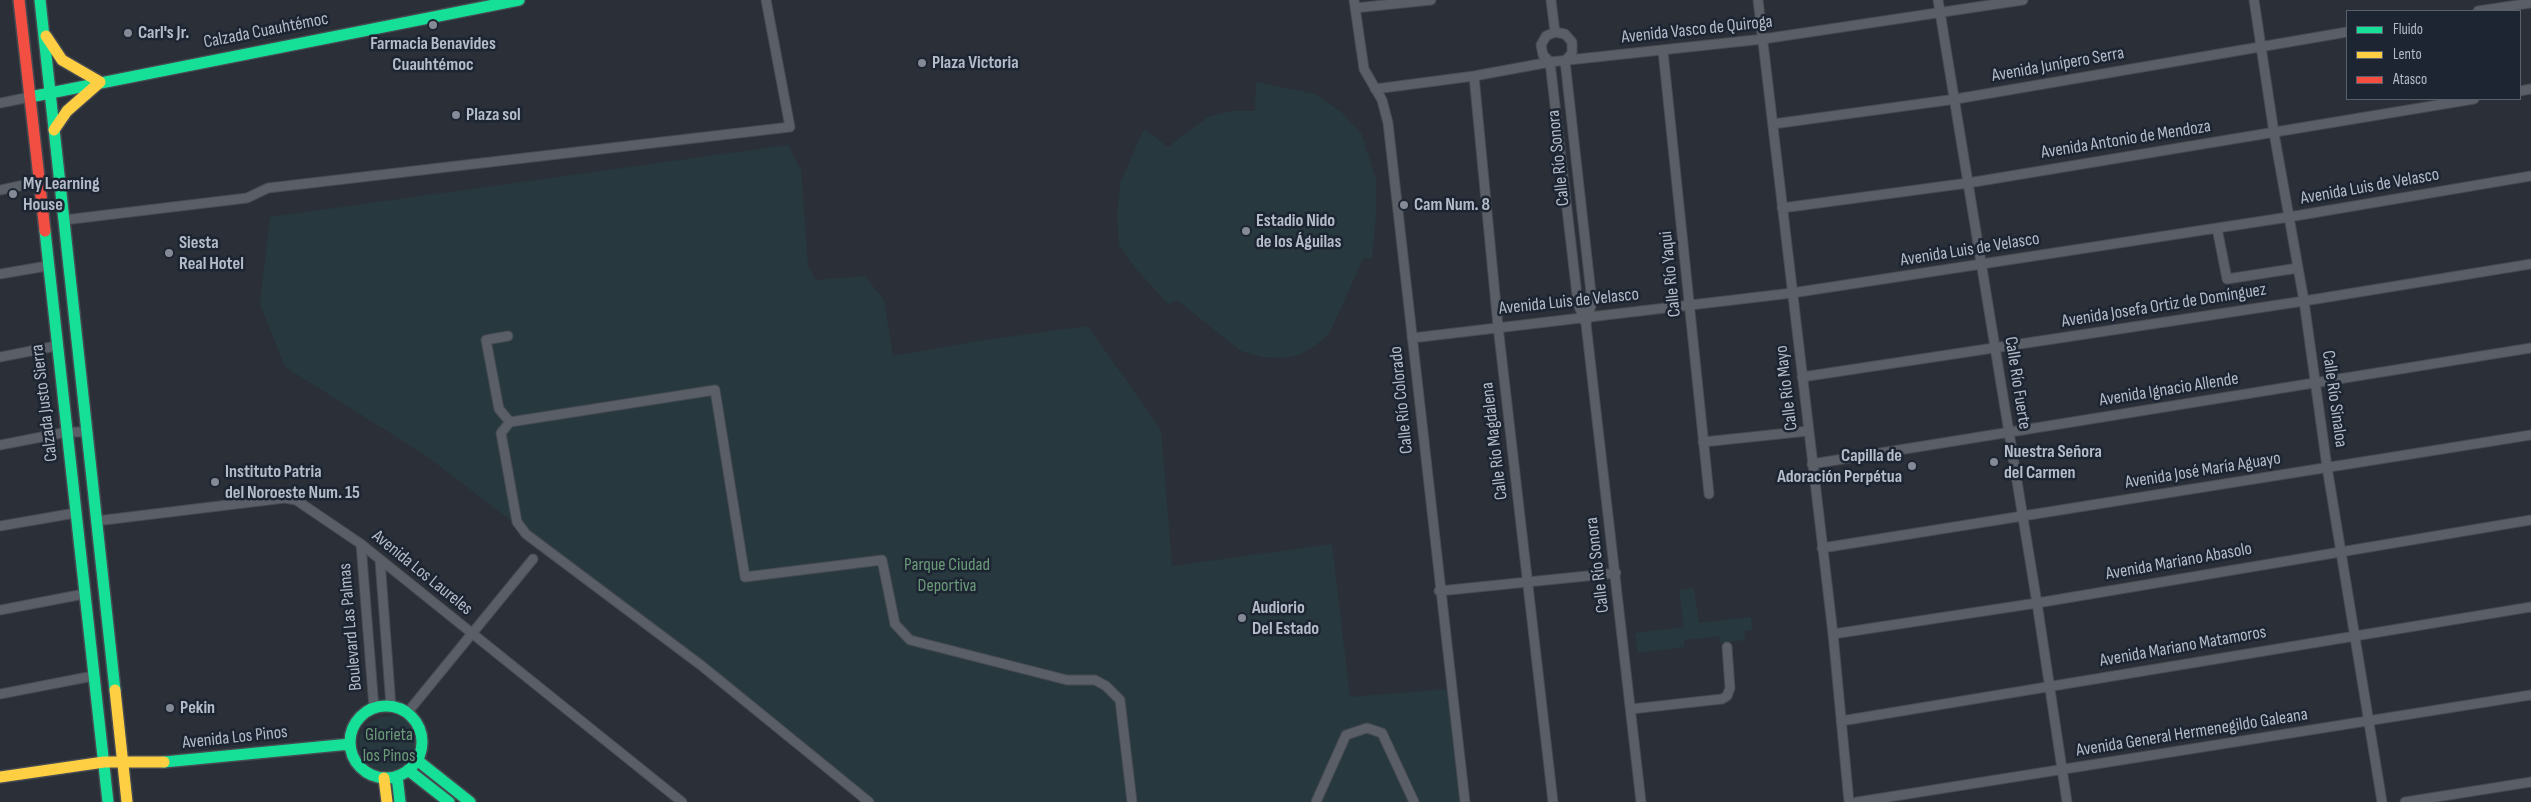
<!DOCTYPE html>
<meta charset="utf-8">
<style>
body{margin:0}
#map{position:relative;width:2531px;height:802px;overflow:hidden;background:#2a2f38;font-family:"Sofia Sans Condensed",sans-serif}
canvas{display:block}
.legend{position:absolute;left:2346px;top:10px;width:175px;height:90px;box-sizing:border-box;background:#1d2533;border:1px solid #59616f;margin:0;padding:6px 9px;list-style:none;font-size:15px;color:#b4bbc9}
.legend li{display:flex;align-items:center;gap:10px;height:25px}
.legend b{width:25px;border:1px solid #59616f}
</style>
<div id="map">
<canvas width="2531" height="802"></canvas>
<ul class="legend">
<li><b style="height:6px;background:#16e098"></b>Fluido</li>
<li><b style="height:6px;background:#ffcf43"></b>Lento</li>
<li><b style="height:6px;background:#f24e42"></b>Atasco</li>
</ul>
</div>
<script>
const c = document.querySelector('canvas').getContext('2d');
c.lineJoin = 'round';
function paint(path, color) { c.fillStyle = color; c.fill(path, 'evenodd'); }
const poly = rows => new Path2D(rows.map(r => 'M' + r).join(''));
function stroke(path, color, width, dash) { c.strokeStyle = color; c.lineWidth = width; c.lineCap = dash ? 'butt' : 'round'; c.setLineDash(dash || []); c.stroke(path); }
function drawText(font, color, halo, rows, align = 'center') {
  c.font = font + ' "Sofia Sans Condensed",sans-serif'; c.lineWidth = 5; c.setLineDash([]); c.textBaseline = 'middle'; c.strokeStyle = halo; c.fillStyle = color; for (const [text, x, y, turn = 0] of rows) {
    c.save(); c.translate(x, y); c.rotate((+turn || 0) * Math.PI / 180); c.textAlign = isNaN(turn) ? turn : align; if (halo) c.strokeText(text, 0, 0); c.fillText(text, 0, 0); c.restore();
  }
}
paint(poly([
 [1256,82,1315,94,1342,113,1361,133,1376,179,1376,217,1372,258,1363,259,1329,334,1316,345,1299,355,1284,358,1262,357,1241,351,1177,300,1168,304,1137,270,1119,245,1117,214,1121,181,1144,129,1168,147,1208,117,1232,111,1255,111],
 [788,145,801,170,808,266,816,280,865,276,884,300,893,356,978,341,1088,326,1161,430,1172,566,1332,544,1350,697,1449,689,1466,802,869,802,702,666,425,455,285,367,260,304,270,217],
 [1694,588,1699,623,1751,617,1752,630,1744,631,1745,640,1720,643,1719,636,1684,640,1684,647,1638,653,1635,633,1684,627,1679,590],
 [394,715,407,721,411,726,419,743,417,757,414,762,402,773,377,775,363,759,359,743,360,735,368,723,382,717]
]), '#27393e');
const street = poly([
 [1354,0,1364,69,1382,100,1388,123,1465,802],
 [1551,0,1555,32],
 [1758,0,1833,634,1849,802],
 [1938,0,2037,603,2067,802],
 [2254,0,2274,133,2304,301,2327,467,2382,802],
 [1355,8,1431,0],
 [2478,11,2531,3],
 [1663,51,1709,494],
 [1474,76,1498,326,1553,802],
 [1375,89,1474,76,1550,62,1763,39,2023,0],
 [2520,91,2531,89],
 [0,103,30,97],
 [1773,124,1956,99,2347,32],
 [0,190,38,182],
 [1782,208,1968,183,2474,99],
 [64,220,247,198,268,188,790,127,766,0],
 [2217,228,2227,279,2298,268],
 [0,274,47,266],
 [1586,324,1592,302,1565,61,1572,53,1572,42,1565,34,1555,32,1546,36,1541,45,1543,55,1550,62,1578,304,1586,324,1641,802],
 [508,336,486,340,499,409,510,422],
 [1412,338,1792,293,2289,217,2531,176],
 [0,357,56,346],
 [1802,377,2304,301,2531,264],
 [1703,442,1808,431],
 [0,445,67,432,87,432],
 [1812,464,2531,348],
 [96,521,285,498,296,500,361,544,682,802],
 [0,526,75,513],
 [361,544,374,708],
 [1822,548,2531,435],
 [380,560,391,706],
 [1439,591,1616,573],
 [0,610,84,594],
 [1833,634,2037,603,2531,520],
 [0,694,93,676],
 [1631,709,1722,699,1727,696,1730,688,1727,647],
 [407,713,533,559],
 [1841,721,2531,607],
 [869,802,702,666,526,534,517,522,501,433,510,422,715,390,745,577,882,560,895,624,910,640,1067,680,1095,680,1106,686,1120,700,1132,802],
 [1316,802,1346,735,1367,728,1382,733,1414,802],
 [1857,802,2531,695],
 [2405,802,2531,782]
]);
const fast = poly([
 [40,0,115,690],
 [30,97,519,0],
 [45,231,108,802],
 '350 742a36 36 0 1 1 72 0a36 36 0 1 1-72 0Z',
 [417,760,470,802],
 [164,762,350,744],
 [408,770,449,802],
 [397,776,400,802]
]);
const slow = poly([
 [46,36,62,60,100,82,67,111,54,130],
 [115,690,127,802],
 [0,777,104,762,164,762],
 [384,778,387,802]
]);
const jam = poly([
 [19,0,45,231]
]);
stroke(street, '#464a51', 11);
stroke(fast, '#464a51', 14);
stroke(slow, '#464a51', 14);
stroke(jam, '#464a51', 14);
stroke(street, '#5a5e66', 9);
stroke(fast, '#16e098', 11);
stroke(slow, '#ffcf43', 11);
stroke(jam, '#f24e42', 11);
for (const [x, y, r, color] of [
 [433,25,5,"#848a96"],
 [128,33,5,"#848a96"],
 [922,63,5,"#848a96"],
 [456,115,5,"#848a96"],
 [13,194,5,"#848a96"],
 [1404,205,5,"#848a96"],
 [1246,231,5,"#848a96"],
 [169,253,5,"#848a96"],
 [1994,462,5,"#848a96"],
 [1912,466,5,"#848a96"],
 [215,482,5,"#848a96"],
 [1242,618,5,"#848a96"],
 [170,708,5,"#848a96"]
]) { const dot = new Path2D(); dot.arc(x, y, r, 0, 2 * Math.PI); c.fillStyle = color; c.fill(dot); stroke(dot, '#1d2533', 2); }
drawText('18px', '#b4bbc9', '#1d2533', [
 ["Avenida Vasco de Quiroga",1697,30,-6],
 ["Calzada Cuauhtémoc",266,31,-11],
 ["Avenida Junípero Serra",2058,65,-10],
 ["Avenida Antonio de Mendoza",2126,140,-9],
 ["Calle Río Sonora",1559,158,-96],
 ["Avenida Luis de Velasco",2370,187,-10],
 ["Avenida Luis de Velasco",1970,250,-9],
 ["Calle Río Yaqui",1671,274,-96],
 ["Avenida Luis de Velasco",1569,302,-6],
 ["Avenida Josefa Ortiz de Domínguez",2164,306,-9],
 ["Calle Río Fuerte",2017,383,81],
 ["Calle Río Mayo",1787,388,-97],
 ["Avenida Ignacio Allende",2169,390,-9],
 ["Calle Río Sinaloa",2334,399,82],
 ["Calle Río Colorado",1402,400,-96],
 ["Calzada Justo Sierra",45,403,-97],
 ["Calle Río Magdalena",1495,441,-97],
 ["Avenida José María Aguayo",2203,471,-9],
 ["Avenida Mariano Abasolo",2179,562,-10],
 ["Calle Río Sonora",1598,565,-97],
 ["Avenida Los Laureles",422,573,39],
 ["Boulevard Las Palmas",351,627,-95],
 ["Avenida Mariano Matamoros",2183,647,-10],
 ["Avenida General Hermenegildo Galeana",2192,733,-9],
 ["Avenida Los Pinos",235,738,-6]
]);
drawText('bold 18px', '#b4bbc9', '#1d2533', [
 ["Carl's Jr.",138,33],
 ["Farmacia Benavides",433,44,"center"],
 ["Cuauhtémoc",433,65,"center"],
 ["Plaza Victoria",932,63],
 ["Plaza sol",466,115],
 ["My Learning",23,184],
 ["House",23,205],
 ["Cam Num. 8",1414,205],
 ["Estadio Nido",1256,221],
 ["de los Águilas",1256,242],
 ["Siesta",179,243],
 ["Real Hotel",179,264],
 ["Nuestra Señora",2004,452],
 ["del Carmen",2004,473],
 ["Capilla de",1902,456,"right"],
 ["Adoración Perpétua",1902,477,"right"],
 ["Instituto Patria",225,472],
 ["del Noroeste Num. 15",225,493],
 ["Audiorio",1252,608],
 ["Del Estado",1252,629],
 ["Pekin",180,708]
], 'left');
drawText('18px', '#6b9a78', '#1d2533', [
 ["Parque Ciudad",947,565],
 ["Deportiva",947,586],
 ["Glorieta",389,735],
 ["los Pinos",389,756]
]);
</script>
